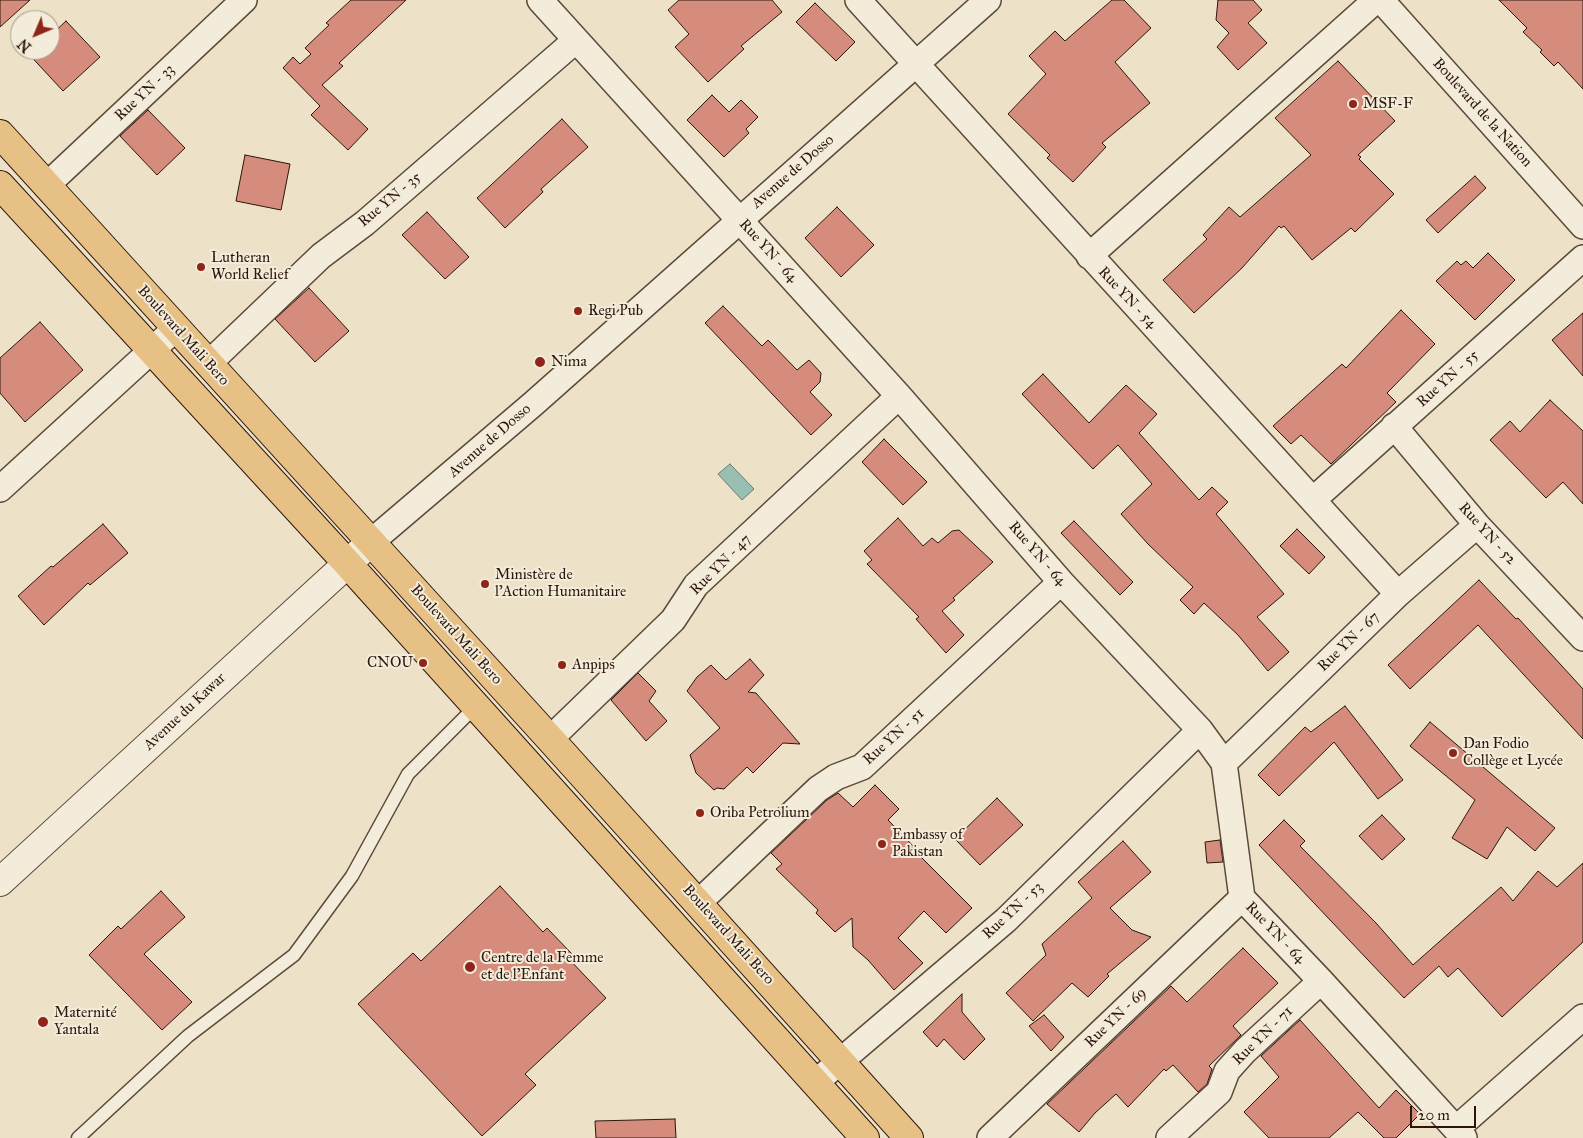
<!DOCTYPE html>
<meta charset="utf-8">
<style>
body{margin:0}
#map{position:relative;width:1583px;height:1138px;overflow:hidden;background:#ede1c8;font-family:"IM FELL Great Primer",serif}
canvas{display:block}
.north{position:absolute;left:10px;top:10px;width:50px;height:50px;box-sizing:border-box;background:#f3ecdb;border:1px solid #a39688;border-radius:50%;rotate:225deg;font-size:14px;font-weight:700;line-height:20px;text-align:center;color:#2c160b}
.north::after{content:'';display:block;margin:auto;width:18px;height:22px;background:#8f2418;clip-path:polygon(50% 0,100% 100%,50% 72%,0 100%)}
.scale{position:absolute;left:1410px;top:1106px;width:66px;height:22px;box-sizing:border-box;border:2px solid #2c160b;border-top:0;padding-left:6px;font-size:15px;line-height:18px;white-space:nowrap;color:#2c160b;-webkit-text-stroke:4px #f3ecdb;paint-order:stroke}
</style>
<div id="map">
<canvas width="1583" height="1138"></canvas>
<div class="north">N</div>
<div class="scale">20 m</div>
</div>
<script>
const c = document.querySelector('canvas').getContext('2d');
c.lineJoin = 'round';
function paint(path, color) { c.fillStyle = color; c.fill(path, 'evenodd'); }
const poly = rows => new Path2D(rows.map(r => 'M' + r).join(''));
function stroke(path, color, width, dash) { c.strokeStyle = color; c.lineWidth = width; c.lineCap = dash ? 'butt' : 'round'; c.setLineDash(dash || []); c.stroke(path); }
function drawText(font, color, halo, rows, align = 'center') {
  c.font = font + ' "IM FELL Great Primer",serif'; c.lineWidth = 4; c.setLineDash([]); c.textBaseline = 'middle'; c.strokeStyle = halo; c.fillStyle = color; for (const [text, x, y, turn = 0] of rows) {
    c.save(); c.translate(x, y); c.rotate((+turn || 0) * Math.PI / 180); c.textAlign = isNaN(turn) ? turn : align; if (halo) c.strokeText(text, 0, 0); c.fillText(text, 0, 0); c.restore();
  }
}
const water = poly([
 [730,464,754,489,742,500,718,474,730,464]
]);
paint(water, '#99beb2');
stroke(water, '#6d7b6f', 1);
const building = poly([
 [0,0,30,0,0,27,0,0],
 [351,0,406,0,339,63,343,66,322,85,368,129,348,150,311,115,320,106,283,68,293,57,300,64,311,54,305,48,329,25,326,23,351,0],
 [679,0,772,0,782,12,741,46,744,49,708,82,675,47,689,34,668,10,679,0],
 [1112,0,1124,0,1151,28,1115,62,1150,103,1102,143,1106,147,1073,182,1047,158,1050,155,1008,114,1046,74,1029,56,1055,31,1065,41,1112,0],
 [1218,0,1253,0,1262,10,1248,23,1267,43,1238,70,1217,47,1229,33,1216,20,1218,0],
 [1499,0,1583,0,1583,89,1558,62,1554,66,1540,52,1542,50,1523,32,1527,28,1499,0],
 [815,3,855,42,836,61,796,22,815,3],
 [66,21,100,57,63,91,25,50,50,50,50,36,66,21],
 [1338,61,1395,121,1358,155,1361,157,1359,159,1394,194,1355,232,1351,228,1312,260,1284,226,1281,228,1279,226,1242,268,1194,313,1163,280,1207,239,1203,235,1229,207,1240,217,1311,155,1275,118,1338,61],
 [712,95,729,112,741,100,758,117,746,129,749,133,724,157,687,120,712,95],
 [148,110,185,148,157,175,120,136,148,110],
 [562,119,588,147,541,189,543,192,505,228,477,198,562,119],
 [245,155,290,164,281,210,236,201,245,155],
 [1475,176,1486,188,1438,233,1426,220,1475,176],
 [837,207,874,245,841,277,805,238,837,207],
 [427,212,469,257,445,279,402,235,427,212],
 [1488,253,1515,280,1475,320,1436,281,1457,261,1461,265,1466,261,1473,268,1488,253],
 [309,288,349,331,315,362,275,319,309,288],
 [723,306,762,346,768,340,797,370,809,360,821,373,820,382,810,392,832,415,811,435,705,323,723,306],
 [1401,310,1435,344,1387,393,1396,402,1331,464,1301,435,1291,444,1273,426,1342,364,1346,368,1401,310],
 [1583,313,1583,376,1552,340,1583,313],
 [40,322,83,370,25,422,0,393,0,358,40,322],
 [1043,374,1089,423,1126,385,1157,414,1139,433,1199,500,1212,487,1228,502,1216,514,1284,594,1257,617,1289,652,1268,671,1238,635,1204,603,1194,614,1180,600,1193,587,1148,544,1121,514,1152,484,1118,445,1093,469,1022,394,1043,374],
 [1550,400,1583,431,1583,504,1563,482,1546,498,1490,440,1510,421,1520,432,1550,400],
 [884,439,927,482,903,505,862,462,884,439],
 [898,518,923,546,932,538,938,543,952,531,959,530,993,562,953,598,955,600,942,611,964,635,946,653,916,619,919,617,867,564,872,560,864,551,898,518],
 [1074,521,1133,582,1120,595,1061,533,1074,521],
 [103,524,128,553,90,585,88,583,44,625,18,596,51,566,53,567,103,524],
 [1297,529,1325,557,1309,574,1280,546,1297,529],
 [1479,580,1516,619,1518,618,1583,689,1583,739,1478,625,1410,689,1388,665,1479,580],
 [750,659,764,675,748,692,756,693,800,744,783,743,753,773,747,767,724,789,717,788,714,790,696,773,690,755,720,728,687,691,697,677,711,665,726,680,750,659],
 [638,673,656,691,649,701,667,721,646,741,611,700,638,673],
 [1345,706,1403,780,1378,799,1334,742,1279,796,1258,775,1305,727,1311,732,1345,706],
 [1430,722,1555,828,1535,851,1507,827,1487,859,1452,838,1475,800,1410,746,1430,722],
 [875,785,899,809,888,820,917,850,915,851,972,908,946,933,924,911,898,938,923,963,894,990,868,960,853,947,852,918,835,932,816,913,818,910,776,869,782,864,771,853,827,800,838,793,853,807,875,785],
 [997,798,1023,825,980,865,955,839,997,798],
 [1382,815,1405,839,1382,860,1359,836,1382,815],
 [1284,820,1305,841,1300,846,1376,923,1413,965,1501,887,1513,901,1538,871,1557,887,1583,863,1583,942,1502,1017,1458,968,1448,977,1439,966,1404,998,1259,845,1284,820],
 [1220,840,1223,862,1207,863,1205,842,1220,840],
 [1123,841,1151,872,1110,908,1132,930,1151,937,1107,974,1109,976,1088,997,1072,983,1033,1021,1006,993,1046,955,1042,944,1092,898,1078,882,1123,841],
 [500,886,543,932,547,928,572,954,568,958,606,998,525,1074,536,1085,482,1136,358,1004,413,953,421,961,500,886],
 [161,891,185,917,144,954,192,1002,162,1030,89,955,118,926,121,929,161,891],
 [1243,948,1278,983,1233,1026,1241,1035,1209,1066,1212,1069,1207,1084,1198,1092,1173,1065,1166,1071,1164,1069,1128,1107,1116,1094,1095,1113,1079,1132,1047,1104,1171,986,1187,1002,1243,948],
 [962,994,962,1012,985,1039,964,1060,944,1039,937,1047,923,1032,962,994],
 [1044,1015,1064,1037,1051,1051,1029,1026,1044,1015],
 [1300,1020,1379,1108,1396,1090,1420,1114,1396,1138,1384,1138,1358,1112,1329,1138,1269,1138,1244,1112,1279,1077,1261,1056,1300,1020],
 [675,1119,676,1138,596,1138,595,1121,675,1119]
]);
paint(building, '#d68c7d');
stroke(building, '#2c160b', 1);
const service = poly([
 [78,1138,188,1036,294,955,352,876,408,774,476,706]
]);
const minor = poly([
 [540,0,899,396,1061,582,1200,730,1224,763,1242,898,1321,981,1464,1138],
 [858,0,1398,594],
 [1381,0,1583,226],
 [46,186,244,0],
 [1089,256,1376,0],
 [208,364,321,256,365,223,576,40],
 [1394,426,1477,525,1583,638],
 [0,489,175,329],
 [1314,499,1583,258],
 [371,542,533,404,988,0],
 [550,739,673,620,696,585,899,396],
 [1224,763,1398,594,1477,525],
 [698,903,818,789,836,777,862,767,1061,582],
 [816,1082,1006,920,1200,730],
 [1456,1129,1583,1017],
 [990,1138,1242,898],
 [1169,1138,1219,1092,1227,1071,1245,1051,1321,981]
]);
const tertiary = poly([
 [0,882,371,542]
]);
const primary = poly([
 [0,134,550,739,909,1138],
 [0,185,347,563,865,1138]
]);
stroke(service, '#5c493a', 15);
stroke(minor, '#5c493a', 28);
stroke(tertiary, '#5c493a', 30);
stroke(primary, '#2c160b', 30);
stroke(service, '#f3ecdb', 12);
stroke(minor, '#f3ecdb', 25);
stroke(tertiary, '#f3ecdb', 28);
stroke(primary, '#e6c084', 28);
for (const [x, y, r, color] of [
 [1353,104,5,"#8f2418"],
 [201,267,5,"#8f2418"],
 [578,311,5,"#8f2418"],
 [540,362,6,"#8f2418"],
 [485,584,5,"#8f2418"],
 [423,663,5,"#8f2418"],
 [562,665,5,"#8f2418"],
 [1453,753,5,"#8f2418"],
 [700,813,5,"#8f2418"],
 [882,844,5,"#8f2418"],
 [470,967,6,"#8f2418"],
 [43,1022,6,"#8f2418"]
]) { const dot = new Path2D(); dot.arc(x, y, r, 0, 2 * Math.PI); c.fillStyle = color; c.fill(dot); stroke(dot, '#f3ecdb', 2); }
drawText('15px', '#2c160b', '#f3ecdb', [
 ["Rue YN - 33",145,93,-43],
 ["Boulevard de la Nation",1482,113,48],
 ["Avenue de Dosso",793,172,-41],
 ["Rue YN - 35",390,200,-40],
 ["Rue YN - 64",768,251,48],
 ["Rue YN - 54",1127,298,47],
 ["Boulevard Mali Bero",183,336,48],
 ["Rue YN - 55",1448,379,-42],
 ["Avenue de Dosso",490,441,-41],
 ["Rue YN - 52",1487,534,48],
 ["Rue YN - 64",1037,554,49],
 ["Rue YN - 47",721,565,-45],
 ["Boulevard Mali Bero",456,635,48],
 ["Rue YN - 67",1349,642,-44],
 ["Avenue du Kawar",185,712,-43],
 ["Rue YN - 51",894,737,-42],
 ["Rue YN - 53",1013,911,-43],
 ["Rue YN - 64",1275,933,46],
 ["Boulevard Mali Bero",728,935,48],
 ["Rue YN - 69",1116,1018,-44],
 ["Rue YN - 71",1263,1036,-44]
]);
drawText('15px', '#2c160b', '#f3ecdb', [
 ["MSF-F",1363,104],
 ["Lutheran",211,258],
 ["World Relief",211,275],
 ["Regi Pub",588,311],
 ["Nima",551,362],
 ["Ministère de",495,575],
 ["l'Action Humanitaire",495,592],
 ["CNOU",413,663,"right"],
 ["Anpips",572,665],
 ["Dan Fodio",1463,744],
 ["Collège et Lycée",1463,761],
 ["Oriba Petrolium",710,813],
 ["Embassy of",892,835],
 ["Pakistan",892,852],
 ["Centre de la Femme",481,958],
 ["et de l'Enfant",481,975],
 ["Maternité",54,1013],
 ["Yantala",54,1030]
], 'left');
</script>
